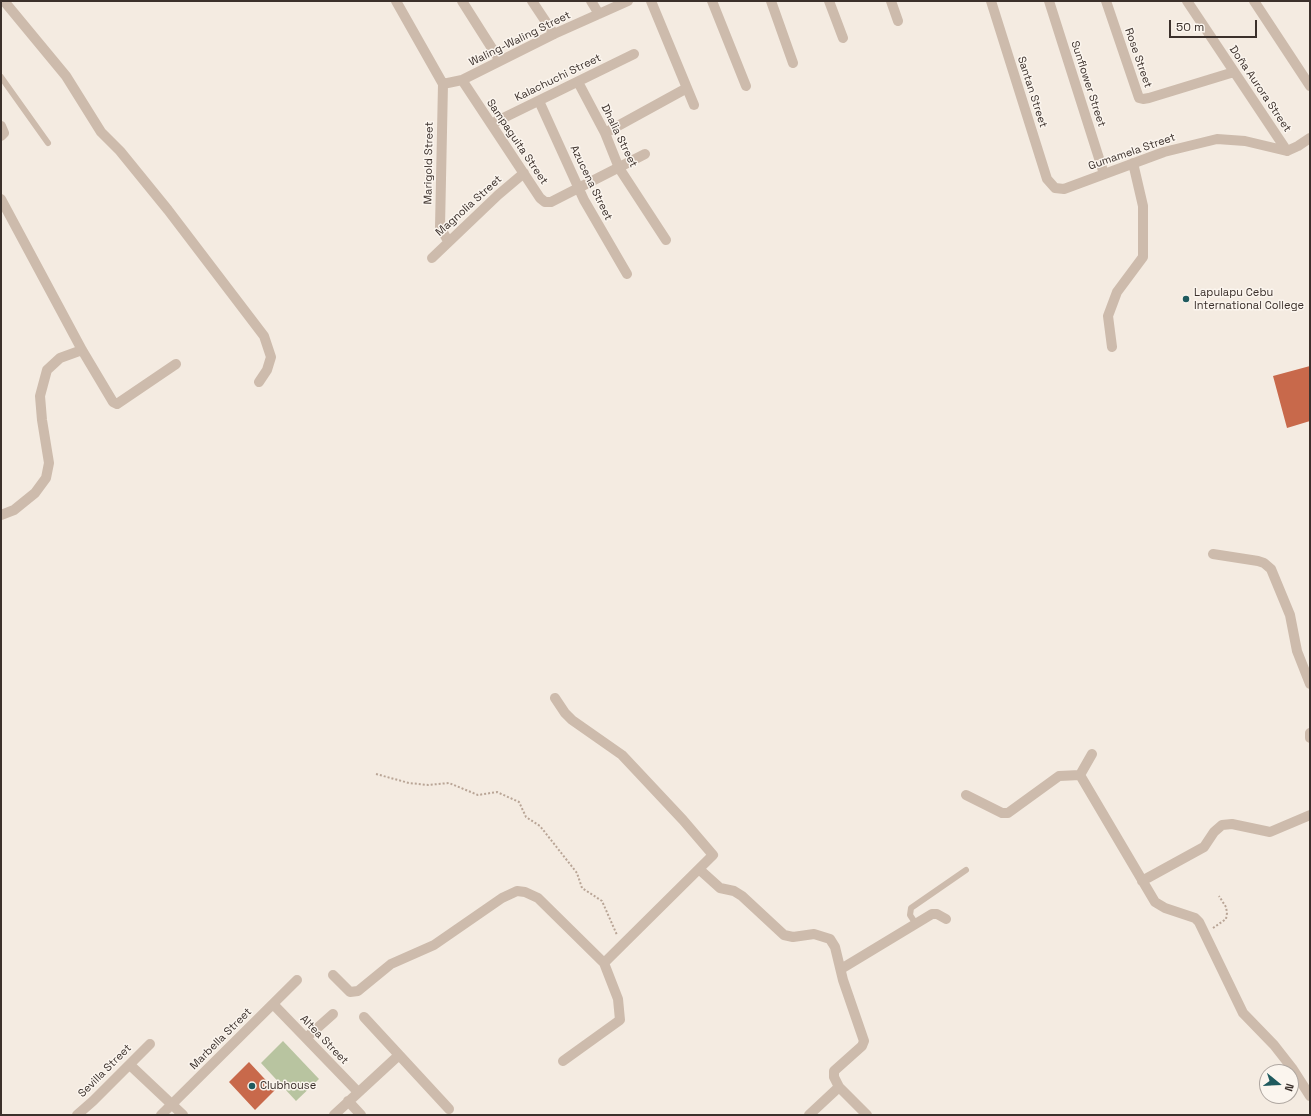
<!DOCTYPE html>
<meta charset="utf-8">
<style>
body{margin:0}
#map{position:relative;width:1311px;height:1116px;overflow:hidden;background:#f4ebe1;font-family:"Space Grotesk",sans-serif}
canvas{display:block}
.frame{position:absolute;inset:0;border:2px solid #3b302b;pointer-events:none}
.north{position:absolute;left:1259px;top:1064px;width:40px;height:40px;box-sizing:border-box;background:#fbf5ee;border:1px solid #aea6a0;border-radius:50%;rotate:108deg;font-size:11px;font-weight:700;line-height:16px;text-align:center;color:#3b302b}
.north::after{content:'';display:block;margin:auto;width:14px;height:18px;background:#1f5a5e;clip-path:polygon(50% 0,100% 100%,50% 72%,0 100%)}
.scale{position:absolute;left:1169px;top:20px;width:88px;height:18px;box-sizing:border-box;border:2px solid #3b302b;border-top:0;padding-left:5px;font-size:12px;line-height:14px;white-space:nowrap;color:#3b302b;-webkit-text-stroke:3px #fbf5ee;paint-order:stroke}
</style>
<div id="map">
<canvas width="1311" height="1116"></canvas>
<div class="frame"></div>
<div class="north">N</div>
<div class="scale">50 m</div>
</div>
<script>
const c = document.querySelector('canvas').getContext('2d');
c.lineJoin = 'round';
function paint(path, color) { c.fillStyle = color; c.fill(path, 'evenodd'); }
const poly = rows => new Path2D(rows.map(r => 'M' + r).join(''));
function stroke(path, color, width, dash) { c.strokeStyle = color; c.lineWidth = width; c.lineCap = dash ? 'butt' : 'round'; c.setLineDash(dash || []); c.stroke(path); }
function drawText(font, color, halo, rows, align = 'center') {
  c.font = font + ' "Space Grotesk",sans-serif'; c.lineWidth = 3; c.setLineDash([]); c.textBaseline = 'middle'; c.strokeStyle = halo; c.fillStyle = color; for (const [text, x, y, turn = 0] of rows) {
    c.save(); c.translate(x, y); c.rotate((+turn || 0) * Math.PI / 180); c.textAlign = isNaN(turn) ? turn : align; if (halo) c.strokeText(text, 0, 0); c.fillText(text, 0, 0); c.restore();
  }
}
paint(poly([
 [283,1041,319,1079,296,1101,261,1063]
]), '#b8c4a0');
paint(poly([
 [1310,366,1310,421,1287,428,1273,376],
 [249,1062,275,1090,255,1110,229,1082]
]), '#c8694b');
stroke(poly([
 [376,774,409,783,428,785,449,783,478,795,497,792,519,802,526,817,540,826,577,873,582,888,602,901,617,935],
 [1213,928,1226,919,1227,913,1226,907,1219,896]
]), '#b9a596', 2, [2, 2]);
stroke(poly([
 [1,77,48,143],
 [916,924,910,915,911,908,966,870]
]), '#cdbbac', 6);
stroke(poly([
 [4,1,66,76,101,132,120,151,168,210,264,336,271,357,267,370,259,382],
 [396,1,443,84],
 [462,1,500,61],
 [532,1,554,34],
 [591,1,599,14],
 [651,1,694,105],
 [712,1,746,86],
 [771,1,793,63],
 [829,1,843,38],
 [891,1,898,21],
 [991,1,1047,179,1055,188,1064,189,1164,152,1217,139,1245,141,1287,151,1298,146,1310,138],
 [1049,1,1104,174],
 [1106,1,1139,98,1143,99,1149,98,1234,72],
 [1187,1,1287,151],
 [1254,1,1310,86],
 [462,80,540,198,545,202,551,202,645,154],
 [578,82,605,133,619,168,666,240],
 [443,84,462,80,554,34,628,1],
 [443,84,440,227,448,241],
 [539,101,584,200,627,274],
 [491,124,634,54],
 [1,126,4,133,1,136],
 [605,133,687,88],
 [1,199,82,350,113,402,117,404,176,364],
 [432,258,498,195,524,173],
 [1112,347,1108,316,1117,292,1143,257,1143,206,1133,163],
 [1,515,14,510,35,493,46,478,49,463,42,420,40,396,47,370,60,358,82,350],
 [1213,554,1258,561,1264,563,1271,569,1290,615,1297,651,1310,684],
 [555,698,565,713,572,720,622,755,683,820,713,855,604,963],
 [1310,733,1310,738],
 [1092,754,1080,775,1155,902,1165,908,1195,918,1199,922,1243,1013,1274,1045,1292,1068,1310,1096],
 [966,795,1002,813,1008,813,1059,776,1080,775],
 [700,870,720,888,734,891,742,896,784,935,793,937,814,934,830,939,835,947,843,980,864,1041,862,1046,834,1071,834,1077,839,1087,867,1115],
 [1142,881,1204,847,1214,832,1222,825,1232,824,1270,832,1310,815],
 [841,969,932,914,937,914,946,919],
 [333,975,350,992,358,991,391,964,434,945,502,898,517,891,525,892,538,898,604,963,618,999,620,1020,563,1061],
 [273,1004,358,1092],
 [364,1017,449,1109],
 [306,1038,333,1014],
 [130,1065,183,1115],
 [348,1101,361,1115],
 [77,1115,93,1101,150,1044],
 [161,1115,297,980],
 [334,1115,399,1055],
 [809,1115,839,1087]
]), '#cdbbac', 10);
for (const [x, y, r, color] of [
 [1186,299,4,"#1f5a5e"],
 [252,1086,4,"#1f5a5e"]
]) { const dot = new Path2D(); dot.arc(x, y, r, 0, 2 * Math.PI); c.fillStyle = color; c.fill(dot); stroke(dot, '#fbf5ee', 1.5); }
drawText('11px', '#3b302b', '#fbf5ee', [
 ["Waling-Waling Street",520,39,-26],
 ["Rose Street",1138,58,71],
 ["Kalachuchi Street",558,78,-26],
 ["Sunflower Street",1088,84,72],
 ["Doña Aurora Street",1260,89,56],
 ["Santan Street",1032,92,72],
 ["Dhalia Street",619,136,64],
 ["Sampaguita Street",517,142,56],
 ["Gumamela Street",1132,152,-19],
 ["Marigold Street",429,163,-89],
 ["Azucena Street",591,183,64],
 ["Magnolia Street",469,206,-42],
 ["Marbella Street",221,1039,-45],
 ["Altea Street",324,1040,46],
 ["Sevilla Street",105,1071,-45]
]);
drawText('11px', '#3b302b', '#fbf5ee', [
 ["Lapulapu Cebu",1194,293],
 ["International College",1194,306],
 ["Clubhouse",260,1086]
], 'left');
</script>
